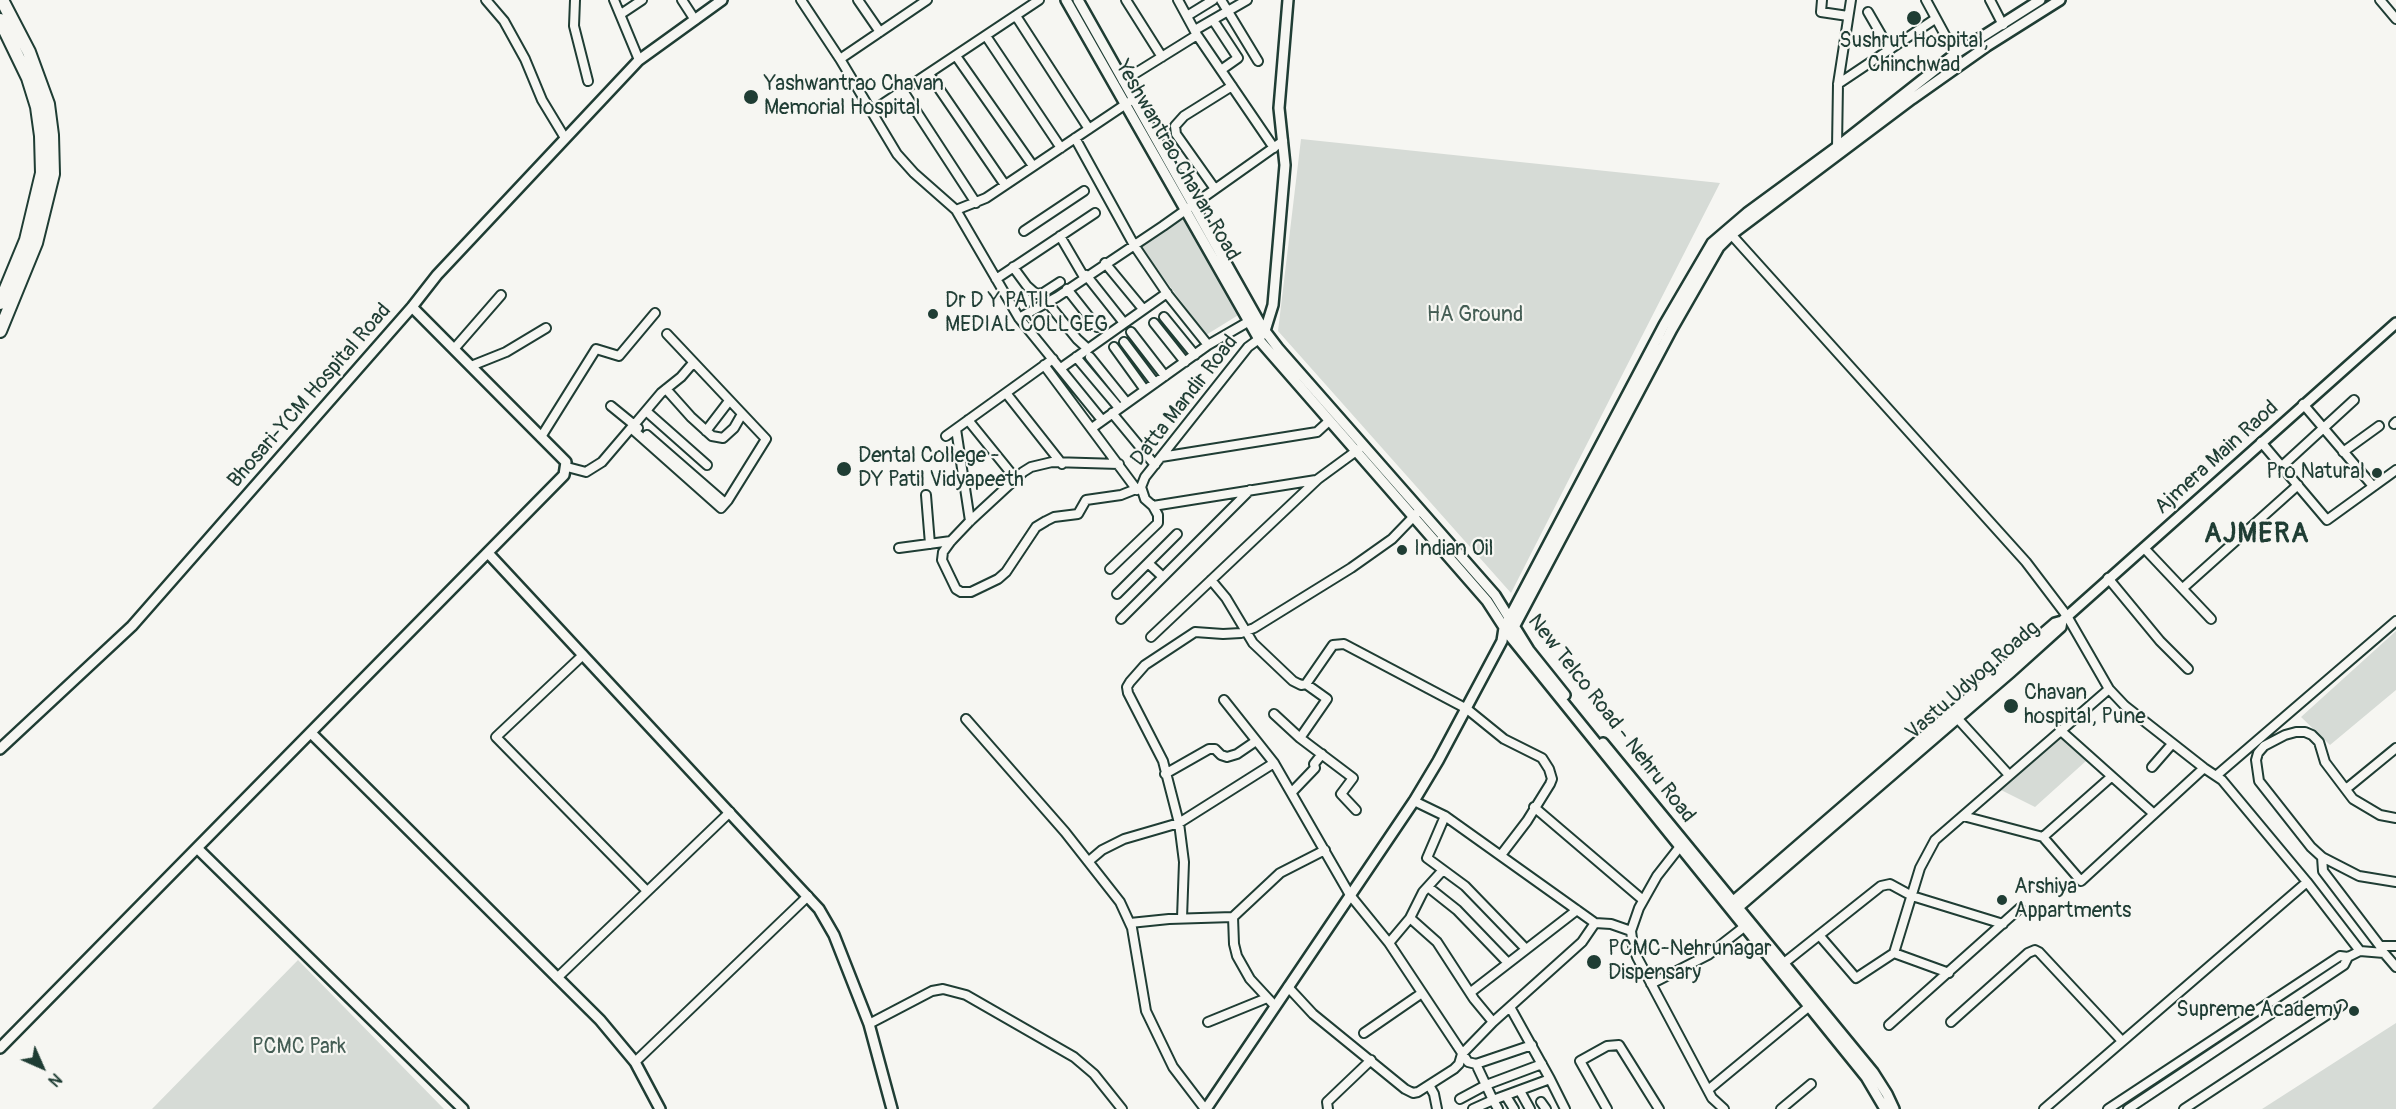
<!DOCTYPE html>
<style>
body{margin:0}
#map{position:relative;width:2396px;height:1109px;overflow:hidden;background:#f6f6f2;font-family:Pangolin,sans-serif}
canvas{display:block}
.north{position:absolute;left:12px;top:1037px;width:60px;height:60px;-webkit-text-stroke:4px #f6f6f2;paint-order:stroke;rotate:135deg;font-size:16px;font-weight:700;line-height:24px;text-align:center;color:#1f3d34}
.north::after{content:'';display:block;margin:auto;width:21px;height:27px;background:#1f3d34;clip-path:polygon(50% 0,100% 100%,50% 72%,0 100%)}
</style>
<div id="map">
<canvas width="2396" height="1109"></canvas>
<div class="north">N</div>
</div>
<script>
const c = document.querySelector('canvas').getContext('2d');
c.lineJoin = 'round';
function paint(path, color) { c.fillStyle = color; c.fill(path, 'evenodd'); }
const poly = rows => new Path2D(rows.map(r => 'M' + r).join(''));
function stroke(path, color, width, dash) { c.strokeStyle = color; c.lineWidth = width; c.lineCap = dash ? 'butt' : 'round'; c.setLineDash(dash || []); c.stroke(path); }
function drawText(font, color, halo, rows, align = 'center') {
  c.font = font + ' Pangolin,sans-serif'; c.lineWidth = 4.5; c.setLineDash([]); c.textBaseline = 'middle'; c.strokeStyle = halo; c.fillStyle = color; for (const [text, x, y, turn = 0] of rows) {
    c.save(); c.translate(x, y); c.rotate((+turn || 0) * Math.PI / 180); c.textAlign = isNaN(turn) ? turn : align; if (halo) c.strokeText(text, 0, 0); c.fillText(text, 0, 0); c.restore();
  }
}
paint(poly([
 [1301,139,1720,183,1511,593,1278,331],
 [1185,213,1240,314,1206,335,1140,246],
 [2396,631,2396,690,2330,745,2301,717],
 [2059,734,2086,761,2035,807,1997,788],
 [298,960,444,1109,152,1109],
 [2396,1023,2396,1109,2262,1109]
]), '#d6dbd6');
const minor = poly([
 [486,0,504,21,525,59,542,100,565,138],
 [575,0,574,26,588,81],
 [614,0,639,60],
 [682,0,695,20],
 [801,0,840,59,897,154,914,173,956,210,1019,318,1102,420],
 [858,0,880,32],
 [1126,0,1162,57],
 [1178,0,1197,35,1274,148],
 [1221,0,1258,61],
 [1822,0,1821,12,1848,16],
 [1926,0,1958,59],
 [1990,0,2003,25],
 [2380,0,2396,19],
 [1868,12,1890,50],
 [621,14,642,0],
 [1016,16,1089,129],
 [1187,16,1213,0],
 [1213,20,1238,58,1221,70],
 [1195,30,1247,0],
 [986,36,1061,148],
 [956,56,1033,166],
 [840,59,927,0],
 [929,74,1005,185],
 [1123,81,1197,35],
 [1838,84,1935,19],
 [903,91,976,203],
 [872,111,1039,0],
 [1075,138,1134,245,1168,295,1208,345],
 [1839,150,1837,147,1838,84,1851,0],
 [1215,189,1176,134,1175,126,1184,116,1232,86],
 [956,210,986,198,1129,102],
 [1024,231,1084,191],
 [1729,232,2026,562,2067,616,2109,689,2125,706,2204,768,2222,780,2307,882,2360,951],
 [1060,236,1084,277],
 [1105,263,1143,309],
 [1013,267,1027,286,1036,294,1043,293,1060,282],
 [1086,275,1124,323],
 [996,279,1095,213],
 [1067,289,1097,327],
 [1047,302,1077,339,1088,349],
 [1164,317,1195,355],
 [1019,318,1057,297,1163,226,1283,141],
 [1154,323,1185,362],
 [1131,332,1165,376],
 [1124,342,1155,383],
 [1114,347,1145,390],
 [454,349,501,295],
 [1076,357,1119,408],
 [1090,357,1127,403],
 [1044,365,1137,490],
 [471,366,506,352,546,328],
 [1061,368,1167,293],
 [666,389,691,417,712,436,723,438,734,428,742,414],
 [1006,393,1062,464],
 [2303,404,2372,485],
 [611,406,638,428],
 [646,411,707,465],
 [1112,413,1155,465],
 [968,420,1015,478],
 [2394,424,2396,422],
 [634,425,661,393,681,377,693,363],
 [1092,428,1208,345,1253,319],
 [956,429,970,521],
 [706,431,729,401],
 [647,435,725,503],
 [946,436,1053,359],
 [541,437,596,349,619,356,655,313],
 [2261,442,2327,520,2396,470],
 [2343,452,2379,426],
 [1161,457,1317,432,1329,421],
 [1119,464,1052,462,1031,467,1023,472,970,521,951,541,943,552,942,560,956,589,961,592,971,592,998,579,1006,572,1036,527,1046,521,1054,517,1078,514,1086,500,1121,495,1141,487],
 [567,467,586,472,602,462,631,428,721,508,728,500,766,439,667,334],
 [2281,467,2354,400],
 [1141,487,1145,477,1248,347,1259,339],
 [926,495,930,544],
 [1153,506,1316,480],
 [899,548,951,541],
 [2144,548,2211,619],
 [1148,563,1163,577],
 [1110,569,1158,523,1158,515,1153,506,1145,499,1141,487],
 [2108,578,2160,641,2188,669],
 [1211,580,1226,598,1253,643,1293,681,1301,685,1306,684,1327,699,1300,738,1353,778,1341,794,1356,810],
 [2183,588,2298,485],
 [1117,594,1177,534],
 [1121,619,1250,490],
 [1151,637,1318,479,1359,449],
 [583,655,496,737,647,891],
 [1306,684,1333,645,1344,644,1467,709,1504,739,1542,758,1549,769,1552,779,1550,784,1527,821,1501,855],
 [1224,700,1274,763,1350,895,1389,943,1468,1062,1476,1064,1532,1045],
 [1274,714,1300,738],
 [966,719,1065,832,1120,902,1132,928,1146,1011,1173,1067,1205,1109],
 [1958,719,2009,775],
 [2060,730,2154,814],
 [2152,767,2172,744],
 [1165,774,1209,749,1215,749,1221,755,1227,757,1237,754,1256,741],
 [2217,775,2396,621],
 [2346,789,2396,748],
 [1292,792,1315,768,1314,764,1322,754],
 [1414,801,1445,816,1595,923,1611,924,1631,931],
 [1534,807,1643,900],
 [1445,816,1427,858,1465,886,1526,949],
 [1963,816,2043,837,2081,881,2204,768],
 [2396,818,2380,815,2353,799,2325,762,2319,742,2312,735,2305,732,2296,732,2285,735,2264,746,2258,753,2256,760,2259,781,2311,847,2322,857,2359,876,2396,882],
 [2043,837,2111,777],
 [1682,844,1657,876,1639,908,1631,931,1633,946,1637,957,1712,1098,1724,1109],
 [2322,857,2323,871,2380,946,2396,946],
 [1089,861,1102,850,1124,839,1179,823,1274,763],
 [1428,887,1457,910,1508,963],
 [1233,917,1280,873,1325,850],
 [1233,917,1234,944,1237,956,1250,979,1275,1006],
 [1182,918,1184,862,1179,823,1163,761,1128,693,1127,687,1130,682,1145,665,1195,632,1223,634,1241,633,1254,628,1351,568,1392,539,1420,510],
 [1410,918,1423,892,1443,870],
 [1130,923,1169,919,1233,917],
 [1819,935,1856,978,1894,953,1920,868,1935,840,2109,689],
 [1389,943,1410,918,1437,942,1474,999,1493,1022],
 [1894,953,1949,973],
 [1779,967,1881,886,1890,884,1912,896,2003,924],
 [557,978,730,812],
 [1651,984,1708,955,1744,927],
 [1288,987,1313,1014,1405,1089,1413,1093,1418,1092,1454,1069,1459,1064,1462,1054,1493,1022,1582,942,1595,923],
 [1471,992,1577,910],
 [1510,1007,1550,1079],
 [1208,1022,1267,998],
 [1951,1022,2028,953,2035,950,2039,952,2122,1041],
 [869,1024,932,991,943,989,966,995,1074,1057,1094,1074,1122,1109],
 [1889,1025,2020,908],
 [1364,1033,1422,993],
 [635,1062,808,896],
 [1476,1064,1493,1100,1550,1079,1565,1109],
 [1429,1085,1434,1094,1437,1109],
 [1708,1090,1812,1004],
 [1520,1091,1530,1109],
 [1506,1096,1514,1109],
 [1460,1099,1486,1085,1542,1064],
 [1541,1102,1546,1109],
 [1328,1109,1327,1102,1371,1060],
 [1473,1109,1493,1100,1498,1109],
 [1607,1109,1580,1061,1607,1046,1619,1045,1659,1109],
 [1781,1109,1811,1084],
 [2044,1109,2307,882],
 [2108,1109,2340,956,2348,957,2360,951,2384,953,2396,967],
 [2128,1109,2344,965,2348,957],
 [2184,1109,2342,1005]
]);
const tertiary = poly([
 [1066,0,1260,341,1487,601,1509,635,1866,1077,1885,1109],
 [1078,0,1262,327,1278,348,1495,595,1529,650,1565,695],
 [1264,334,1273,305,1285,165,1279,108,1288,0],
 [488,553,819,909,834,935,869,1024,892,1109],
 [1512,631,1672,329,1719,247,1731,235,1912,99,1987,46,2060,0],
 [311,733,600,1020,635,1062,660,1109],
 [1603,743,1873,1072,1887,1094,1894,1109],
 [0,749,132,626,412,307,437,275,639,60,722,0],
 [197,848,463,1109],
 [1729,905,2055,623,2062,621,2396,323],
 [1735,910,2011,672,2061,627,2062,621],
 [0,1048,564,475,566,462,412,307],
 [1206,1109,1414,801,1438,761,1502,641,1504,628,1664,325,1712,243,1747,213,1837,147,1955,54,2040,0]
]);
const trunk = poly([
 [0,20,28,78,37,107,41,136,42,173,26,240,0,303],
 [0,331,36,243,53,174,52,135,48,104,29,52,2,0]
]);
stroke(minor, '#1f3d34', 12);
stroke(tertiary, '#1f3d34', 14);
stroke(trunk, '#1f3d34', 16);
stroke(minor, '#f6f6f2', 8);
stroke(tertiary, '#f6f6f2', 9);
stroke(trunk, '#f6f6f2', 12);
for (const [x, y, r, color] of [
 [1914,18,8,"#1f3d34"],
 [751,97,8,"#1f3d34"],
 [933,314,6,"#1f3d34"],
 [844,469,8,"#1f3d34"],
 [2377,473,6,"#1f3d34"],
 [1402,550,6,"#1f3d34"],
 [2011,706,8,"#1f3d34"],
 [2002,900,6,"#1f3d34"],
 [1594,962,8,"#1f3d34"],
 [2354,1011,6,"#1f3d34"]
]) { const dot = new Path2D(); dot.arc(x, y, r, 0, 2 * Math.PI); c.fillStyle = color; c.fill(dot); stroke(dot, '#f6f6f2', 2); }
drawText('21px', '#1f3d34', '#f6f6f2', [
 ["Sushrut Hospital,",1914,42,"center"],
 ["Chinchwad",1914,66,"center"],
 ["Yashwantrao Chavan",764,85],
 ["Memorial Hospital",764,109],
 ["Dr D Y PATIL",945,302],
 ["MEDIAL COLLGEG",945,326],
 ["Dental College -",858,457],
 ["DY Patil Vidyapeeth",858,481],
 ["Pro Natural",2365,473,"right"],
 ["Indian Oil",1414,550],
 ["Chavan",2024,694],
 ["hospital, Pune",2024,718],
 ["Arshiya",2014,888],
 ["Appartments",2014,912],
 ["PCMC-Nehrunagar",1608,950],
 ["Dispensary",1608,974],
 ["Supreme Academy",2342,1011,"right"]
], 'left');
drawText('21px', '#1f3d34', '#f6f6f2', [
 ["Yeshwantrao Chavan Road",1177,161,60],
 ["Bhosari-YCM Hospital Road",310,396,-49],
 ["Datta Mandir Road",1185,401,-52],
 ["Ajmera Main Raod",2217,458,-42],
 ["Vastu Udyog Roadg",1973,681,-41],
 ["New Telco Road - Nehru Road",1611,719,52]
]);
drawText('21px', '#445d54', '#f6f6f2', [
 ["HA Ground",1475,316],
 ["PCMC Park",299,1048]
]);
c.letterSpacing = '1.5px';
drawText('bold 27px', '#1f3d34', '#f6f6f2', [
 ["AJMERA",2257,535]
]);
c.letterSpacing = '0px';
</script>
